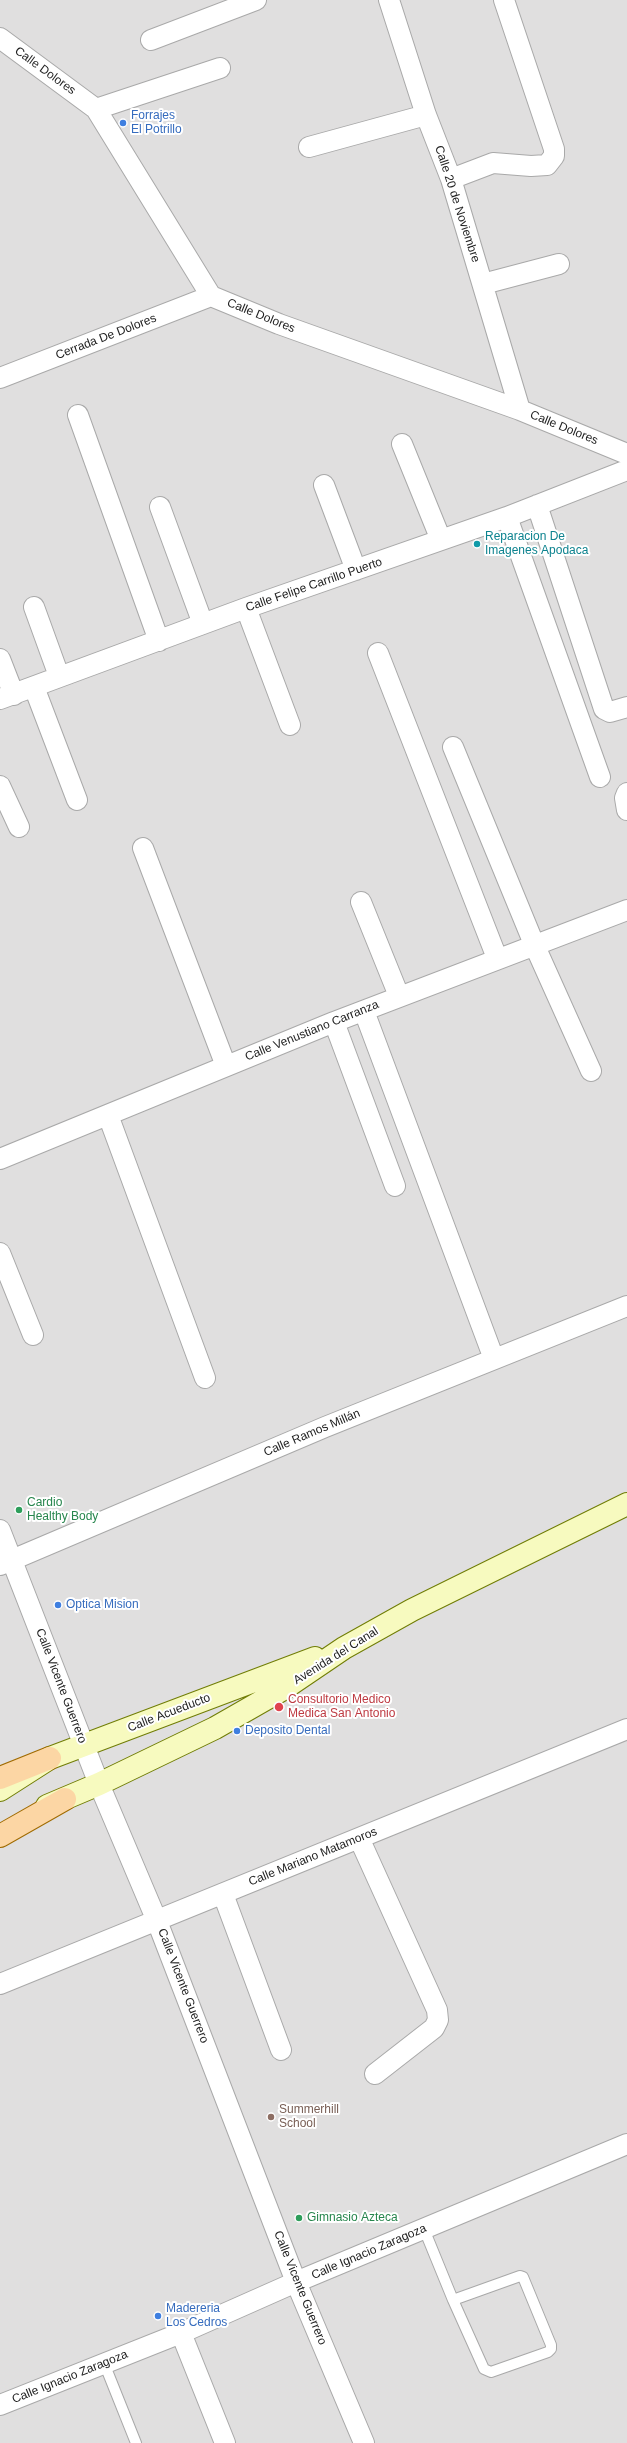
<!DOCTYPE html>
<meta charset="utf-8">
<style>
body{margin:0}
canvas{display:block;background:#f2efe9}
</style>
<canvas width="627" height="2443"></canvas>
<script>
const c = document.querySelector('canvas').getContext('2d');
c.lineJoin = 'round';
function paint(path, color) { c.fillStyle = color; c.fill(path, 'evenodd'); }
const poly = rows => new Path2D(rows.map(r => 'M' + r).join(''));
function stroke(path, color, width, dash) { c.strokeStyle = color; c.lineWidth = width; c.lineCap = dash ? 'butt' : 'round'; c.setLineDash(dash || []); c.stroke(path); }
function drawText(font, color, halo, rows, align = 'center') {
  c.font = font + ' Helvetica,sans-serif'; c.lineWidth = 4; c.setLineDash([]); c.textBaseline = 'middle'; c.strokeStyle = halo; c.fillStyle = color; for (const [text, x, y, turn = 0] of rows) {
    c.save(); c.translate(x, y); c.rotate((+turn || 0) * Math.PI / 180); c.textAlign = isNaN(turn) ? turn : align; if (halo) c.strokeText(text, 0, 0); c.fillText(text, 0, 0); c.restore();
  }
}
paint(poly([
 [0,0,627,0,627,2443,0,2443]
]), '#e0dfdf');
const lane = poly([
 [424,2229,453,2300,484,2369,491,2372,548,2352,551,2349,551,2345,523,2277,520,2276,453,2300],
 [104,2363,136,2443]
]);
const street = poly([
 [389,0,426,115,451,179,520,410],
 [0,38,96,109,211,296,279,324,520,410,627,454],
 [151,40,256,0],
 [96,109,220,68],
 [309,147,426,115],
 [451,179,493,163,531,166,547,165,554,156,554,149,504,0],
 [483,284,559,264],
 [0,378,211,296],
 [78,415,159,641],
 [402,444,441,540],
 [324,485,356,570],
 [537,505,604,709,610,712,627,707],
 [160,507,203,624],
 [507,517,600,777],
 [34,607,59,676],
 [246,608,290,725],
 [378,653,497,958],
 [0,659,14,695],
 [34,687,77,800],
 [0,699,246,608,507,517,627,470],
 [453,747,534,944,591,1071],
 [0,786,19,827],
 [627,793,625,798,627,810],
 [143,848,226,1066],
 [361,902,399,996],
 [364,1011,494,1359],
 [334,1022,395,1186],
 [108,1115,205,1378],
 [0,1159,334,1022,627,910],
 [0,1253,33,1335],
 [0,1530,99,1784,157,1921,296,2282,364,2443],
 [0,1565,325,1427,627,1306],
 [359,1838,437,2010,438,2020,434,2028,375,2074],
 [223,1894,281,2050],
 [0,1984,627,1729],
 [181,2333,225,2443],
 [0,2405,181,2333,296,2282,627,2144]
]);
const secondary = poly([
 [0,1790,50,1758,315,1658],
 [47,1806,99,1784,215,1728,285,1688,344,1648,412,1610,627,1504]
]);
const primary = poly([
 [0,1778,50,1758],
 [0,1836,65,1799]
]);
stroke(lane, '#a9a9a9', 12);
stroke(street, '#a9a9a9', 22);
stroke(secondary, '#707d05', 24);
stroke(primary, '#a06b00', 24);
stroke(lane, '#fff', 10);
stroke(street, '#fff', 20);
stroke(secondary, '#f7fabf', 22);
stroke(primary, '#fcd6a4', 22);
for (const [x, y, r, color] of [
 [123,123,4,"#3f7fe0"],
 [477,544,4,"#0f9aa8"],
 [19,1510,4,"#2e9e5b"],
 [58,1605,4,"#3f7fe0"],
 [279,1707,5,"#e0444e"],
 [237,1731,4,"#3f7fe0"],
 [271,2117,4,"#8d6e63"],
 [299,2218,4,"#2e9e5b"],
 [158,2316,4,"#3f7fe0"]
]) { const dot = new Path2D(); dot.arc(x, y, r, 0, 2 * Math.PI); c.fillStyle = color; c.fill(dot); stroke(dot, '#fff', 1.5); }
drawText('12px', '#222', '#fff', [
 ["Calle Dolores",45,71,36],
 ["Calle 20 de Noviembre",457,204,72],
 ["Calle Dolores",261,316,22],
 ["Cerrada De Dolores",106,337,-21],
 ["Calle Dolores",564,428,22],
 ["Calle Felipe Carrillo Puerto",314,585,-19],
 ["Calle Venustiano Carranza",312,1031,-22],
 ["Calle Ramos Millán",312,1433,-23],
 ["Avenida del Canal",336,1656,-32],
 ["Calle Vicente Guerrero",61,1686,69],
 ["Calle Acueducto",169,1713,-21],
 ["Calle Mariano Matamoros",313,1857,-22],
 ["Calle Vicente Guerrero",183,1986,69],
 ["Calle Ignacio Zaragoza",369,2252,-23],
 ["Calle Vicente Guerrero",300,2288,68],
 ["Calle Ignacio Zaragoza",70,2377,-22]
]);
drawText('12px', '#366cbe', '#fff', [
 ["Forrajes",131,116],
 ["El Potrillo",131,130],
 ["Optica Mision",66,1605],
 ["Deposito Dental",245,1731],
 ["Madereria",166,2309],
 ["Los Cedros",166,2323]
], 'left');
drawText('12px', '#0d838f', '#fff', [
 ["Reparacion De",485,537],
 ["Imagenes Apodaca",485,551]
], 'left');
drawText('12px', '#27864d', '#fff', [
 ["Cardio",27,1503],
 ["Healthy Body",27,1517],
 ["Gimnasio Azteca",307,2218]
], 'left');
drawText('12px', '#be3a42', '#fff', [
 ["Consultorio Medico",288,1700],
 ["Medica San Antonio",288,1714]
], 'left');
drawText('12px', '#785e54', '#fff', [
 ["Summerhill",279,2110],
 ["School",279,2124]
], 'left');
</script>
